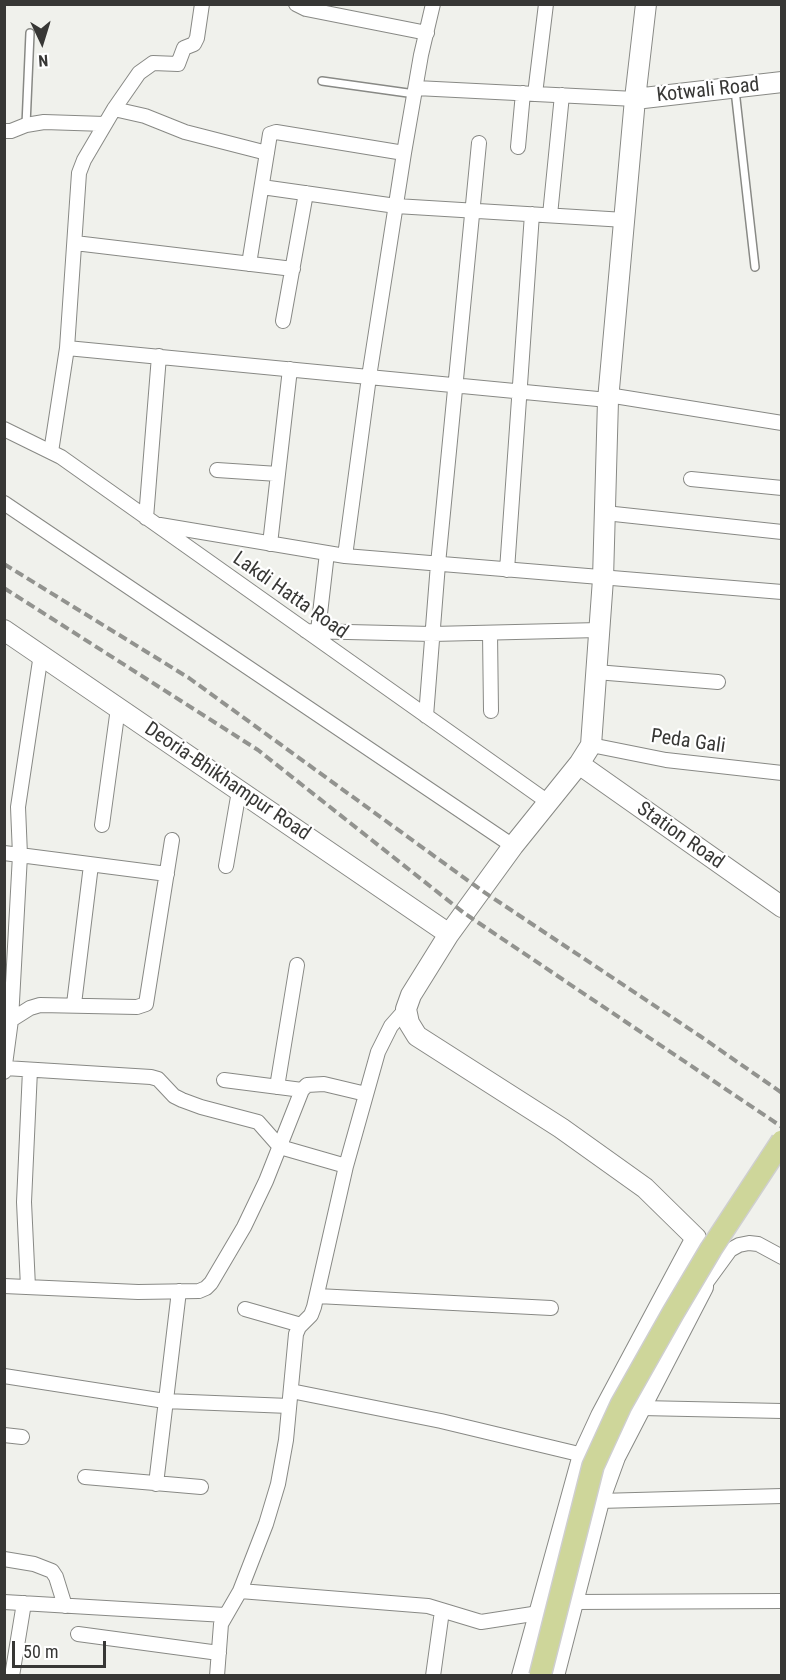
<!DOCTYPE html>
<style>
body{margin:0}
#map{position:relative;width:786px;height:1680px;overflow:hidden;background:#f0f1ec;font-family:"Roboto Condensed",sans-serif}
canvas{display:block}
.frame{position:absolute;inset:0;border:6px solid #373735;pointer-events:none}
.north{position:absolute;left:12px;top:12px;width:60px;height:60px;-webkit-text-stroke:4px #fff;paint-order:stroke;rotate:176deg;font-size:16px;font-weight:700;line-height:24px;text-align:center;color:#373735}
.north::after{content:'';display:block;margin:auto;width:21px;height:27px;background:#373735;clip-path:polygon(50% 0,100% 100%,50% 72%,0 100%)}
.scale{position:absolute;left:12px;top:1641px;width:94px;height:27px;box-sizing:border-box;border:3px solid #373735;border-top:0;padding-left:8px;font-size:18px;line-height:21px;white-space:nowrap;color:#373735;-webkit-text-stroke:4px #fff;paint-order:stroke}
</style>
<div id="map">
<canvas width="786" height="1680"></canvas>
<div class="frame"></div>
<div class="north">N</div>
<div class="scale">50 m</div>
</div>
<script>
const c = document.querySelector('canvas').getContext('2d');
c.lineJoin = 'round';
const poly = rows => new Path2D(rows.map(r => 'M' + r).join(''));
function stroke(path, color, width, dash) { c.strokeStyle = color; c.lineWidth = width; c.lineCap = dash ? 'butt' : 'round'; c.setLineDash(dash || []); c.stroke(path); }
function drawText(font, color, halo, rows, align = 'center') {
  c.font = font + ' "Roboto Condensed",sans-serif'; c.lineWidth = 4.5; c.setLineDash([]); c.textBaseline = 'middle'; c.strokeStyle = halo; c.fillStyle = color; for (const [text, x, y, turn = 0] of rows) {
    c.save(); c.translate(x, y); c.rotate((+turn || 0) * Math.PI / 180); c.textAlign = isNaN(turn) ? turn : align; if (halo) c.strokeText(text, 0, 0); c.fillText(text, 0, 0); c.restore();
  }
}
const lane = poly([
 [322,81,415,94],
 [735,90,755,267],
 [26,125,30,33]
]);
const street = poly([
 [296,4,306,9,427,33],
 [416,88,635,99],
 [535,94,546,4],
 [114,109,145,116,185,132,267,153],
 [4,131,11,131,26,125,44,122,105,124],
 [518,147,523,93],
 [262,187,396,206,625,220],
 [550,215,562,95],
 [75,243,293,269],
 [249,264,270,134,276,132,404,153],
 [283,321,306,193],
 [67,348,608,400],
 [608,395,782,423],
 [4,429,61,457,548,802],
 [51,452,67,348,79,173,84,160,114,109,139,73,153,63,178,64,184,48,194,44,197,38,202,4],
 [217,470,278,474],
 [691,479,782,488],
 [4,503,513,846],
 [605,513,782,532],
 [146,518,159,356],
 [160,525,345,556,782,592],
 [270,544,290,369],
 [345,556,369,377,404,153,421,55,433,4],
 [507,570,532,214],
 [306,631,432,634,599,630],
 [318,631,327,553],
 [490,633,491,711],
 [596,672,718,682],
 [426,716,438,564,479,143],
 [591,745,666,760,782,773],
 [102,825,118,708],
 [4,853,167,874],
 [226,866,239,791],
 [74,1004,91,865],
 [11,1020,30,1008,40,1005,137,1007,146,1004,172,840],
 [5,1068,151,1077,158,1079,174,1096,182,1100,201,1107,258,1122,280,1147,346,1166],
 [4,1072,11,1020,20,855,18,807,41,654],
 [224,1080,302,1090],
 [277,1087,297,965],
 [4,1286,138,1292,199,1291,206,1288,211,1283,244,1227,266,1181,302,1090,307,1085,324,1084,366,1094],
 [28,1287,24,1202,30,1070],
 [703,1287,730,1250,739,1245,749,1243,758,1244,782,1257],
 [317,1296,551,1308],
 [245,1309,301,1325],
 [4,1376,165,1401,289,1406],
 [291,1391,441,1421,583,1455],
 [641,1408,782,1411],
 [4,1435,22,1437],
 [85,1477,201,1487],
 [156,1484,179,1291],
 [599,1501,782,1496],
 [4,1559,34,1564,52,1571,56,1577,65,1606],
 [240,1591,428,1606,481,1622,539,1613],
 [4,1602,225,1615],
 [574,1602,782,1601],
 [78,1634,219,1653],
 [12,1676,24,1603],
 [217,1676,221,1624,240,1591,266,1524,278,1484,286,1440,296,1334,299,1327,311,1315,314,1307,346,1166,378,1052,391,1026,406,1009],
 [433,1676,442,1611]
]);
const secondary = poly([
 [635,99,782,82],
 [4,630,449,934],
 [579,764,782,907],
 [522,1676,583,1455,601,1416,696,1238],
 [554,1676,599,1501,615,1457,703,1287,703,1273,696,1238,645,1188,561,1128,417,1036,409,1023,406,1009,411,995,449,934,513,846,579,764,591,745,603,579,608,400,635,99,646,4]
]);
stroke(lane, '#888985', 10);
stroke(street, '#888985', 16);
stroke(secondary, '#888985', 22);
stroke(lane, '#fff', 7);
stroke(street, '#fff', 14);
stroke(secondary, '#fff', 20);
stroke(poly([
 [4,564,189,678,481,890,700,1036,782,1093],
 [4,588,258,750,464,913,782,1127]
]), '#92938f', 4, [9, 4.5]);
const primaryBridge = poly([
 [540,1676,593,1466,621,1405,673,1313,711,1249,782,1141]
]);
stroke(primaryBridge, '#cfcfcf', 24, []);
stroke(primaryBridge, '#ced69a', 21);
drawText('20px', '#373735', '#fff', [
 ["Kotwali Road",708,91,-6],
 ["Lakdi Hatta Road",290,596,35],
 ["Peda Gali",688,742,8],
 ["Deoria-Bhikhampur Road",227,782,34],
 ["Station Road",680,836,35]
]);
</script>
